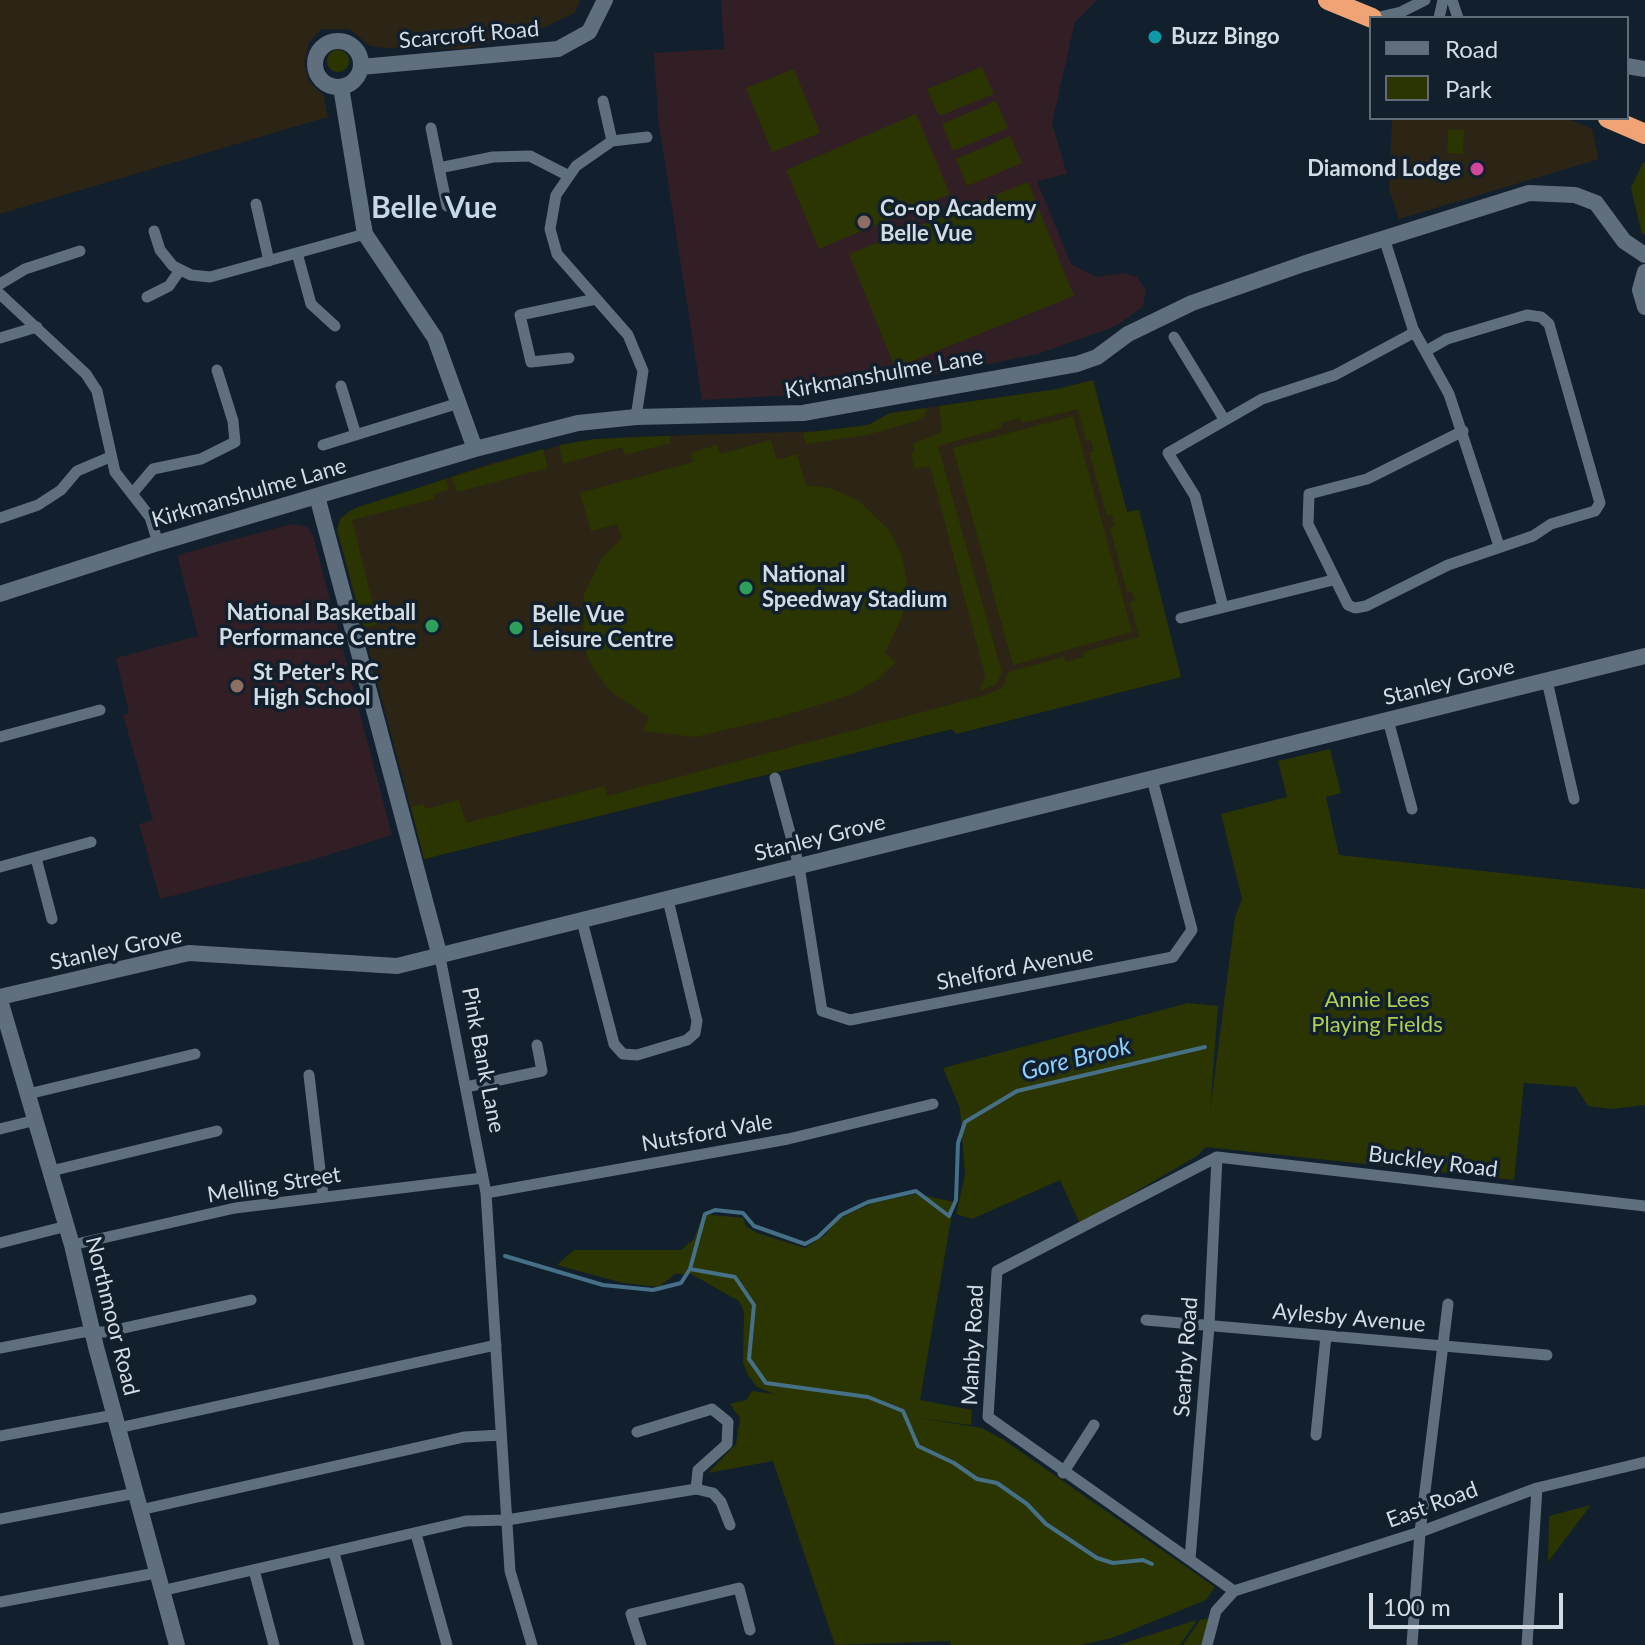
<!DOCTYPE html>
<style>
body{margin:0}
#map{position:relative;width:1645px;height:1645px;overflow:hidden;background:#121f2c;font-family:Lato,sans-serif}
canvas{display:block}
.legend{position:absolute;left:1369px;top:16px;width:260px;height:104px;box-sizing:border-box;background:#121f2c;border:2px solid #5f6b76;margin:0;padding:10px 14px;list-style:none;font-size:24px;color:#d3dce4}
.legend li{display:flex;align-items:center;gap:16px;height:40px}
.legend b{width:40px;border:2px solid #5f6b76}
.scale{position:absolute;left:1369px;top:1593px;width:194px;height:36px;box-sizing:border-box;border:4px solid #d3dce4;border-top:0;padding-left:10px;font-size:24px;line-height:28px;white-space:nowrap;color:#d3dce4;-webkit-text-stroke:6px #121f2c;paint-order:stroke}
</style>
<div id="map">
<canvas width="1645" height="1645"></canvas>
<ul class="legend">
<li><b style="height:10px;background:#5f6f7e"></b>Road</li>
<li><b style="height:22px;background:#2b3501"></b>Park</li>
</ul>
<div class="scale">100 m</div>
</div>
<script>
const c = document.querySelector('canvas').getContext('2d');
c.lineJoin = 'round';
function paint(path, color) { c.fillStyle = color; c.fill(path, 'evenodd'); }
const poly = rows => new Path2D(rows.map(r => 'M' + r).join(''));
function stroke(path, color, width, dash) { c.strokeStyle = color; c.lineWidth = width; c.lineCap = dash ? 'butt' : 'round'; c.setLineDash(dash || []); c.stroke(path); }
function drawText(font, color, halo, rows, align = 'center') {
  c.font = font + ' Lato,sans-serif'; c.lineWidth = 7; c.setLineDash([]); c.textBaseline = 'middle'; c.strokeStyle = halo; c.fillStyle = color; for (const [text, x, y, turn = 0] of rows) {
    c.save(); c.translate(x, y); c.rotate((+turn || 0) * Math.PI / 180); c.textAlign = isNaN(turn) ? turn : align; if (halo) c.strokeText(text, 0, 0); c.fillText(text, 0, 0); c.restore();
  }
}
paint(poly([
 [0,0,580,0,575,13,532,33,464,49,385,48,370,46,349,29,322,29,309,42,304,64,309,81,324,96,328,117,0,214],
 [1392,118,1565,118,1592,129,1599,159,1399,219,1389,190],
 [1093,380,1127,512,1139,510,1181,677,956,734,952,729,424,859,337,530,347,512,489,464,567,444,628,437,823,431,868,425,890,413,1058,389]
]), '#2c2414');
paint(poly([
 [721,0,1097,0,1075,22,1052,123,1067,174,1037,181,1071,264,1096,277,1124,273,1137,277,1146,290,1143,307,1116,326,1038,354,846,392,702,400,658,118,654,53,724,49],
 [292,524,307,527,313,535,392,835,312,860,160,899,139,824,153,820,123,715,129,713,116,658,198,636,177,555]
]), '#311f25');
paint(poly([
 '327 61a11 11 0 1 1 22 0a11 11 0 1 1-22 0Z',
 [982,67,994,94,939,116,927,89],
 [794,69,820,133,772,152,746,88],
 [996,101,1008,128,953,151,942,124],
 [916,114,950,194,819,249,786,170],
 [1448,129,1464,130,1463,154,1447,153],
 [1010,136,1022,163,967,186,956,159],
 [1643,162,1645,163,1645,234,1642,234,1631,188],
 [1028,182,1074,296,895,368,849,254],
 [1093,380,1127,512,1139,510,1181,677,956,734,952,729,424,859,411,807,424,804,426,809,459,800,466,823,604,786,607,796,986,695,1003,687,1008,672,1064,657,1066,662,1084,657,1083,652,1139,637,1130,602,1135,601,1132,591,1127,592,1110,528,1115,526,1112,515,1107,516,1089,452,1094,451,1091,440,1086,441,1078,409,1022,423,1020,418,1001,423,1002,428,938,446,1002,673,996,684,980,691,985,675,930,466,915,469,911,453,915,452,913,444,942,432,939,406,1058,389],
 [927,408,923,419,867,435,806,444,803,433,868,425,890,413],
 [1073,416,1132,632,1013,665,953,448],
 [669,436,671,443,625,455,622,447,563,464,559,445,595,439],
 [771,440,777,460,797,454,806,485,830,488,858,500,891,532,902,556,907,583,902,617,885,653,896,662,878,679,853,694,780,717,695,737,643,731,649,717,610,691,591,665,583,644,584,594,602,558,622,538,617,524,591,531,580,493,693,462,691,453,717,445,720,454],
 [543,449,548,468,457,492,452,477],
 [446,479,449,490,433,494,434,499,352,520,378,624,364,628,337,530,340,519,355,508],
 [1330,749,1341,793,1326,797,1339,855,1645,889,1645,1105,1612,1109,1588,1106,1576,1087,1524,1083,1514,1180,1206,1147,1197,1156,1080,1224,1060,1180,972,1219,956,1214,965,1175,960,1108,943,1068,1188,1003,1218,1006,1210,1112,1235,917,1242,899,1221,814,1287,797,1278,761],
 [916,1194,954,1202,920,1400,972,1410,971,1425,913,1417,982,1428,1004,1440,1215,1587,1206,1600,1112,1638,1081,1645,951,1645,950,1641,835,1645,773,1461,708,1473,736,1444,740,1418,730,1404,746,1400,752,1391,774,1394,757,1387,748,1375,743,1362,744,1312,739,1301,691,1274,675,1274,659,1287,623,1283,557,1265,574,1250,681,1250,694,1239,703,1214,743,1218,746,1226,757,1233,805,1248,825,1235,838,1219,872,1203],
 [1591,1505,1548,1562,1549,1516],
 [1210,1618,1202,1645,1183,1645,1200,1620],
 [1197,1620,1180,1645,1118,1645]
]), '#2b3501');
stroke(poly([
 [505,1256,603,1285,653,1290,681,1283,690,1269,705,1214,715,1210,743,1213,754,1226,805,1244,818,1237,841,1215,868,1202,916,1191,949,1216,956,1200,958,1143,965,1122,1017,1091,1205,1047],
 [690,1269,735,1277,754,1305,749,1359,766,1383,868,1397,903,1411,918,1446,954,1463,977,1479,997,1483,1027,1504,1046,1524,1097,1558,1113,1563,1143,1560,1152,1564]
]), '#457087', 4);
stroke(poly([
 [1452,0,1458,18],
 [1375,18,1401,12,1425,0],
 [1439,18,1443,0],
 [603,101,612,141],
 [431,128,439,168],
 [256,204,269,261],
 [447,206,439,168,493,157,530,156,569,176],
 [154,231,160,250,173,266,191,275,210,277,365,234],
 [1384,238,1413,329,1449,394,1499,546],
 [297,253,311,304,335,326],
 [0,284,25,269,80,251],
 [0,294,86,374,97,391,115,472,150,517,158,543],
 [147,297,169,286,180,270],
 [1174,337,1224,419],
 [0,338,37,327],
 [1426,351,1447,339,1527,315,1541,317,1549,324,1600,503,1595,511,1551,524,1533,536,1448,565,1366,606,1355,608,1348,605,1308,524,1309,494,1367,479,1463,431],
 [569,358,531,362,520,315,596,299],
 [341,386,356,435],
 [636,417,643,371,628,335,557,254,550,229,556,195,576,166,612,141,647,137],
 [323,445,459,403],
 [132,494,153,469,201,459,235,442,233,421,217,370],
 [0,518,38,505,61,490,77,471,110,457],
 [1223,607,1195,496,1168,453,1262,399,1335,375,1415,332],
 [1181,618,1333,580],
 [1547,681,1574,799],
 [1388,720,1412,809],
 [0,737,100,710],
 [775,778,799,866,822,1011,850,1020,1173,957,1192,930,1152,779],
 [36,858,52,919],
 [0,867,91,842],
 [582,921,614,1044,623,1054,637,1055,687,1040,695,1033,697,1021,668,900],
 [440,957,486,1193,510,1571,532,1645],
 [309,1075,323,1196],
 [466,1087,542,1071,537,1045],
 [28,1094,195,1054],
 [0,1129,36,1120],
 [1217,1157,997,1271,988,1417,1234,1591],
 [1217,1157,1645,1206],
 [51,1171,217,1131],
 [486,1193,788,1139,933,1104],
 [0,1243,67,1226],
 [72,1245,235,1208,483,1178],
 [1146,1320,1547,1355],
 [0,1348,83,1332,106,1332,251,1300],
 [118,1428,496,1345],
 [637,1432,712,1409,728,1422,727,1444,698,1470,696,1489],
 [1316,1435,1326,1336],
 [0,1436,114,1415],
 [1063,1473,1094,1425],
 [140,1510,464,1437,501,1435],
 [0,1519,136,1493],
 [416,1534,447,1645],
 [334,1553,359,1645],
 [1190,1559,1209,1326,1217,1157],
 [254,1570,274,1645],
 [161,1591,466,1521,507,1520,696,1489,713,1493,721,1502,730,1525],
 [1234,1591,1420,1532,1537,1488,1645,1462],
 [0,1602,156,1573],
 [641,1645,631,1614,739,1588,750,1630],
 [1207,1645,1216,1611,1234,1591],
 [1412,1645,1420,1532,1448,1304],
 [1527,1645,1537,1488]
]), '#5f6f7e', 11);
stroke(poly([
 '315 64a23 23 0 1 1 46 0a23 23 0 1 1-46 0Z',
 [1627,66,1645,69],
 [361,67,558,49,589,32,605,0],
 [341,87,365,234,435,338,475,449],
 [1645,272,1640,290,1645,307],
 [317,496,440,957],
 [0,594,158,543,475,449,578,423,636,417,803,413,1077,364,1097,357,1128,334,1192,303,1303,264,1529,193,1575,195,1596,203,1624,241,1645,255],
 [0,997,189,953,397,966,1645,656],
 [0,1000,72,1245,96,1347,177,1645]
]), '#5f6f7e', 16);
stroke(poly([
 [1328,0,1372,18],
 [1608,118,1645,134]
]), '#f0a476', 20);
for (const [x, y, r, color] of [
 [1155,37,8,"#0f9aa8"],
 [1477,169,8,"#d1479c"],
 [864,222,8,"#8d6e63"],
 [746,588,8,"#2e9e5b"],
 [432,626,8,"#2e9e5b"],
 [516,628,8,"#2e9e5b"],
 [237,686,8,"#8d6e63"]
]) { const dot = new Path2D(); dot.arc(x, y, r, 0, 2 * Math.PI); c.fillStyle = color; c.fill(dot); stroke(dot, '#121f2c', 3); }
drawText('22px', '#d3dce4', '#121f2c', [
 ["Scarcroft Road",469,35,-5],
 ["Kirkmanshulme Lane",884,374,-10],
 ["Kirkmanshulme Lane",249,493,-16],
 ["Stanley Grove",1449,682,-14],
 ["Stanley Grove",820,838,-14],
 ["Stanley Grove",116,949,-12],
 ["Shelford Avenue",1015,968,-11],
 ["Pink Bank Lane",483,1060,79],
 ["Nutsford Vale",707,1133,-10],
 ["Buckley Road",1433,1162,7],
 ["Melling Street",274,1185,-9],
 ["Northmoor Road",112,1316,76],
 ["Aylesby Avenue",1349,1318,5],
 ["Manby Road",973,1345,-87],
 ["Searby Road",1186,1357,-86],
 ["East Road",1432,1505,-20]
]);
drawText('bold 22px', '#d3dce4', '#121f2c', [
 ["Buzz Bingo",1171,37],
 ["Diamond Lodge",1461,169,"right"],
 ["Co-op Academy",880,209],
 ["Belle Vue",880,234],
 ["National",762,575],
 ["Speedway Stadium",762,600],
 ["National Basketball",416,613,"right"],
 ["Performance Centre",416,638,"right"],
 ["Belle Vue",532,615],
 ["Leisure Centre",532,640],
 ["St Peter's RC",253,673],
 ["High School",253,698]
], 'left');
drawText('22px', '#b0ce51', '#121f2c', [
 ["Annie Lees",1377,1000],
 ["Playing Fields",1377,1025]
]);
drawText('italic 24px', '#8ed1fe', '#121f2c', [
 ["Gore Brook",1076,1059,-14]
]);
drawText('bold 30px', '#c6d8e9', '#121f2c', [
 ["Belle Vue",434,208]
]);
</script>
